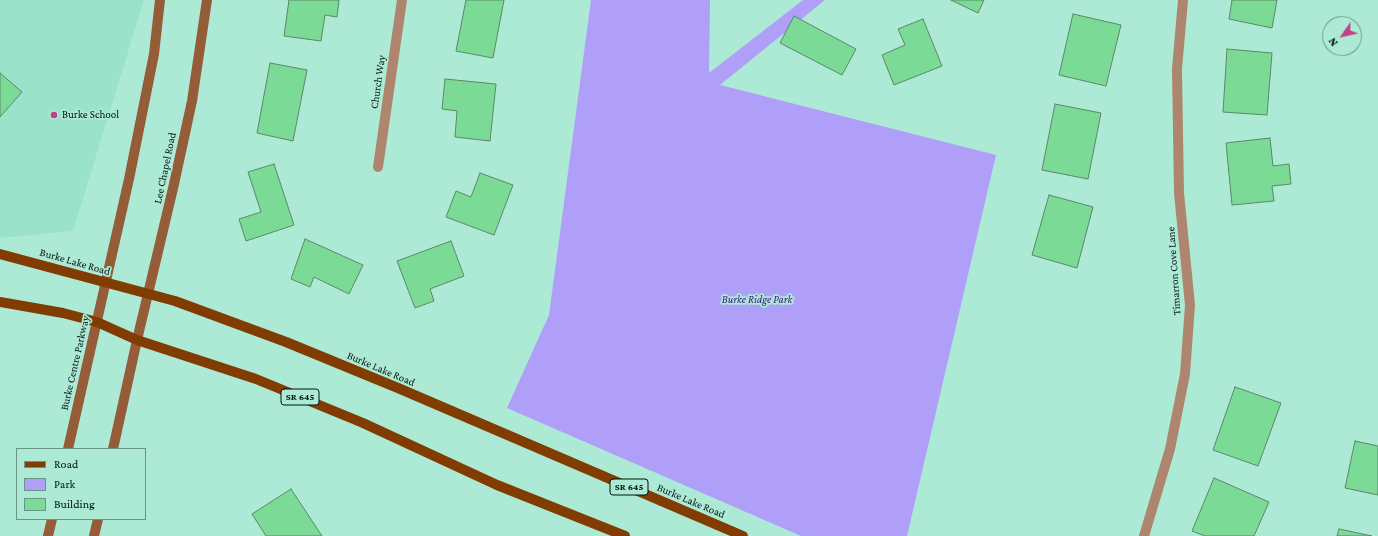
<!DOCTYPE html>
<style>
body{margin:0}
#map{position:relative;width:1378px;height:536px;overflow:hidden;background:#adead6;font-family:"Crimson Pro",serif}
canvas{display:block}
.legend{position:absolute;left:16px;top:448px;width:130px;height:72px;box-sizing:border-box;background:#adead6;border:1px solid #689586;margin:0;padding:5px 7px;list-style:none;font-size:12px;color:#00150f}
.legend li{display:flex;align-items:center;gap:8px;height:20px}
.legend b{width:20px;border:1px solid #689586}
.north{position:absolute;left:1322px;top:16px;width:40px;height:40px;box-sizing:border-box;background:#adead6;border:1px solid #689586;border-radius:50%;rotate:236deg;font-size:11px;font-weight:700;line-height:16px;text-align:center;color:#00150f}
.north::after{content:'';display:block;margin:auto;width:14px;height:18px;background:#c34085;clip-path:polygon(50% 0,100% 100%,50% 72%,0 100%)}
</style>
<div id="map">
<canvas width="1378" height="536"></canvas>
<ul class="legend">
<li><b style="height:5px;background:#813c02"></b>Road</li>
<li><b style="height:11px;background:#b09ff8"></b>Park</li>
<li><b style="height:11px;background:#7cda97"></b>Building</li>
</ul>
<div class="north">N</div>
</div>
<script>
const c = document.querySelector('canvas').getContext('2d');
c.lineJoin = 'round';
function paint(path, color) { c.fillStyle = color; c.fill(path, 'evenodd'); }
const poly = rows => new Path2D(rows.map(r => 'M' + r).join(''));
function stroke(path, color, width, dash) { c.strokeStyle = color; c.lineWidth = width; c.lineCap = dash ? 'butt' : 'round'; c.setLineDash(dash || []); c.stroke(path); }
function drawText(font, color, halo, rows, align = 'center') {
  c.font = font + ' "Crimson Pro",serif'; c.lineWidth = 3.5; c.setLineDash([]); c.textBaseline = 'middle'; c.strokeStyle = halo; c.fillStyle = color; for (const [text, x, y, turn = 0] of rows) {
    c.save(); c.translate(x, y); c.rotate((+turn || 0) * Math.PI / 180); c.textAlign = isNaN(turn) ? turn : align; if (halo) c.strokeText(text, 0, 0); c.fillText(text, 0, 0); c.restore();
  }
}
paint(poly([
 [0,0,144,0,73,231,0,238]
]), '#9be2cb');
paint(poly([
 [591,0,710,0,709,73,803,0,825,0,720,85,996,155,907,536,801,536,507,408,549,315]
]), '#b09ff8');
const building = poly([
 [289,0,339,0,337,17,325,15,321,41,284,36,289,0],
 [466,0,504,0,493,58,456,51,466,0],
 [951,0,984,0,978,13,951,0],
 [1232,0,1277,0,1272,28,1229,19,1232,0],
 [1073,14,1121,25,1106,86,1059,75,1073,14],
 [794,16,856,49,842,75,780,43,794,16],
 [923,19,942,66,894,85,882,55,905,45,898,29,923,19],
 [1227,49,1272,53,1267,115,1223,112,1227,49],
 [270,63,307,70,293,141,257,133,270,63],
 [0,73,22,92,0,117,0,73],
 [445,79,496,84,490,141,455,137,457,111,442,109,445,79],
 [1055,104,1101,113,1088,179,1042,170,1055,104],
 [1270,138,1273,166,1289,164,1291,184,1272,186,1274,201,1232,205,1226,143,1270,138],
 [274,164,294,225,246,241,239,219,261,212,248,172,274,164],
 [480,173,513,185,494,235,446,217,456,191,471,197,480,173],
 [1049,195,1093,207,1077,268,1032,255,1049,195],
 [305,239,363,265,349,294,314,277,310,287,291,279,305,239],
 [451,241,464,276,430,289,434,301,415,308,397,261,451,241],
 [1235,387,1281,403,1258,466,1213,450,1235,387],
 [1355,441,1378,446,1378,495,1345,488,1355,441],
 [1214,478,1269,502,1254,536,1205,536,1192,531,1214,478],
 [291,489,322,536,266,536,252,514,291,489],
 [1339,529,1372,536,1337,536,1339,529]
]);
paint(building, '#7cda97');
stroke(building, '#5c8767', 1);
stroke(poly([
 [378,167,402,0],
 [1144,536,1170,449,1185,374,1190,305,1179,193,1177,69,1183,0]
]), '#ae866f', 10);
stroke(poly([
 [68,449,129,179,154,54,160,0],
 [113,449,137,340,174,184,192,101,207,0],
 [48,536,52,519],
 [94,536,98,519]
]), '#945c38', 10);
stroke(poly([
 [0,254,175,301,286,342,398,388,743,536],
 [0,302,63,313,97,322,137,340,256,379,363,423,497,485,625,536]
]), '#813c02', 10);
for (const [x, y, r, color] of [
 [54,115,4,"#c34085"]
]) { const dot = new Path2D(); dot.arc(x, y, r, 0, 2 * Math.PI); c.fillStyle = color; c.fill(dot); stroke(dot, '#adead6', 1.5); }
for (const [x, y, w] of [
 [300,397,38],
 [629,487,38]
]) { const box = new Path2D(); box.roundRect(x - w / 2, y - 8, w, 16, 3); c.fillStyle = '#adead6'; c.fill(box); stroke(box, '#00150f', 1); }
drawText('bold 10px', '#00150f', null, [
 ["SR 645",300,397],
 ["SR 645",629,487]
]);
drawText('11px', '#00150f', '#adead6', [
 ["Church Way",378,82,-82],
 ["Lee Chapel Road",165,168,-78],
 ["Burke Lake Road",75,262,16],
 ["Timarron Cove Lane",1174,271,-94],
 ["Burke Centre Parkway",75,363,-77],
 ["Burke Lake Road",381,369,23],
 ["Burke Lake Road",691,501,23]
]);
drawText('11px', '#00150f', '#adead6', [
 ["Burke School",62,115]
], 'left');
drawText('italic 11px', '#3a117d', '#adead6', [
 ["Burke Ridge Park",757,300]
]);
</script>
